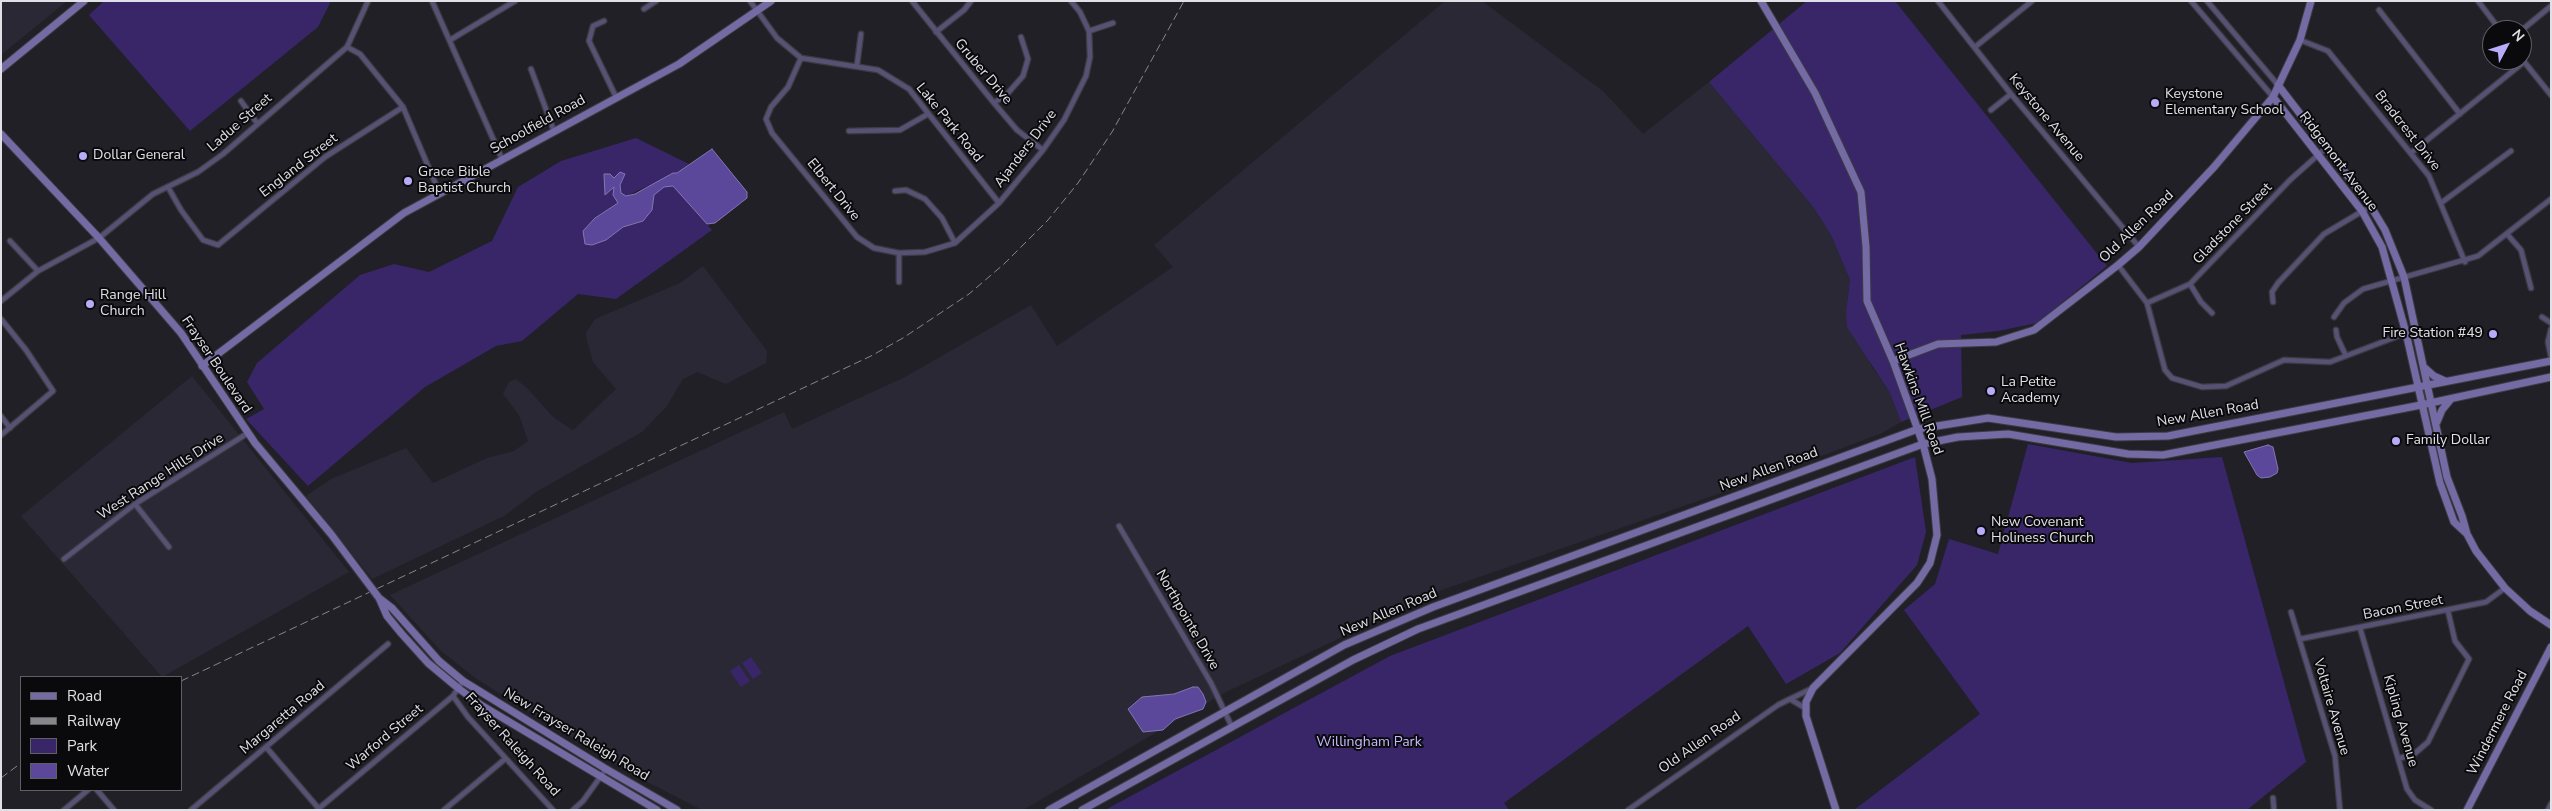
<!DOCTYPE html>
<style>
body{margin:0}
#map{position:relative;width:2552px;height:811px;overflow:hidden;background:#212027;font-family:"Nunito Sans",sans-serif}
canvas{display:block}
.frame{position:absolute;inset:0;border:2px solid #e1e0e6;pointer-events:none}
.legend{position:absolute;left:20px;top:676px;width:162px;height:115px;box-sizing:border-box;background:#0a0a0d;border:1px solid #606064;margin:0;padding:6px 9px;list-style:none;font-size:15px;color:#e1e0e6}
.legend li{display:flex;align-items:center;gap:10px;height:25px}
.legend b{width:25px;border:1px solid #606064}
.north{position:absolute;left:2482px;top:20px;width:50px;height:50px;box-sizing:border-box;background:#0a0a0d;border:1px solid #606064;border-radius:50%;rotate:50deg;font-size:14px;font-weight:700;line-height:20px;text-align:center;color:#e1e0e6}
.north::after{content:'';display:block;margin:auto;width:18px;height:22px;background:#b8abf7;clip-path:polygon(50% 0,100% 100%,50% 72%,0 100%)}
</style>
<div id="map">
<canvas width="2552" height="811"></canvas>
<div class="frame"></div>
<ul class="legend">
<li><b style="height:6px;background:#756ba4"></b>Road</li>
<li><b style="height:6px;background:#87868c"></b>Railway</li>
<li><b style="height:14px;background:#392669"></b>Park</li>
<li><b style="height:14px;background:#5c489b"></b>Water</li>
</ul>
<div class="north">N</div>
</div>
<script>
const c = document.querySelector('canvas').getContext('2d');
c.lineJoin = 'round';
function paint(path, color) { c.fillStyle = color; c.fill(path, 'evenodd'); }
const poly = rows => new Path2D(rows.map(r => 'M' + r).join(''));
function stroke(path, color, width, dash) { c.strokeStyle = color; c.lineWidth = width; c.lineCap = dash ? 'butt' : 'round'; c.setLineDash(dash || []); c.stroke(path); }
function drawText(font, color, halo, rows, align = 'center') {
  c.font = font + ' "Nunito Sans",sans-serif'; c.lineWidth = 4; c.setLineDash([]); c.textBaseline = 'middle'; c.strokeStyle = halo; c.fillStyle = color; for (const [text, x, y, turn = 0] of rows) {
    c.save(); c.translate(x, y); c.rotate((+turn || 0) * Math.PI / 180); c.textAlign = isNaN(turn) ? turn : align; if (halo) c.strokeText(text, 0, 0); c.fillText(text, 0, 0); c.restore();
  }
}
paint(poly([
 [1,1,67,1,1,55],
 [1445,1,1482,1,1604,92,1643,134,1709,82,1814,208,1831,235,1850,280,1846,312,1872,367,1890,393,1901,422,1882,433,1750,483,1439,591,1224,693,1023,810,702,810,634,775,478,680,441,651,390,595,784,412,792,429,905,377,1031,305,1057,346,1173,267,1154,245],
 [703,266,767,351,766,363,726,384,697,372,683,379,667,406,642,432,536,492,504,516,372,579,306,496,331,479,406,448,433,483,487,458,514,451,528,441,519,415,503,394,509,382,516,379,528,389,554,418,573,430,616,389,593,362,587,341,586,333,595,319,680,283],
 [192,376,349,572,162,677,21,516]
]), '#2a2835');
paint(poly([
 [104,1,331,1,318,27,190,131,89,15],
 [1807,1,1895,1,2107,266,2037,323,1998,331,1961,335,1962,397,1901,422,1890,393,1847,327,1846,312,1850,280,1831,235,1814,208,1709,82],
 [636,138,689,164,677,173,626,196,621,193,620,185,625,174,605,194,614,187,618,203,595,217,606,240,623,227,643,221,652,210,654,195,664,187,673,186,712,230,616,299,578,294,522,341,496,346,425,387,308,486,246,419,264,409,247,382,257,363,360,275,394,264,429,272,492,241,518,187,561,161],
 [2028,444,2132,463,2222,457,2306,762,2247,810,1854,810,1980,714,1904,610,1935,584,1949,539,1998,554],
 [1915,457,1926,532,1917,565,1840,653,1786,684,1748,626,1504,803,1509,810,1105,810,1390,656],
 [751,657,762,673,753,679,742,663],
 [739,665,750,681,741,687,730,671]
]), '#392669');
const water = poly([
 [712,149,747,192,747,198,715,223,707,224,673,186,664,187,654,195,652,210,643,221,623,227,606,240,592,245,585,244,583,231,595,218,618,203,613,195,614,187,605,195,604,174,610,174,614,178,620,172,625,174,620,185,621,193,626,196,635,194,673,173,677,173,712,149],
 [2268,445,2273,447,2278,469,2277,473,2270,477,2261,478,2257,475,2244,452,2268,445],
 [1193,687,1198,687,1203,694,1206,702,1203,709,1175,719,1163,730,1143,732,1128,709,1142,697,1174,694,1193,687]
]);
paint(water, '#5c489b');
stroke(water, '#8476b2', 1);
const street = poly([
 [432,1,502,159],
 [750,1,777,38,801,58,878,70,909,89,999,203],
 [912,1,994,103,1017,130,1043,150],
 [1938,1,2011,94,2139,247],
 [2191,1,2273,97],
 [2207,1,2278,85],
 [2478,1,2500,30],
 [644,9,656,1],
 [2379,10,2460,114],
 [604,21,593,26,589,41,616,97],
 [2522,30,2551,6],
 [1089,31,1113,23],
 [936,32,964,10,971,1],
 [450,40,515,1],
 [2300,40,2328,51,2429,176,2465,262],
 [347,47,360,54,403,107,439,192],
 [1975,47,2032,1],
 [801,58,788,87,771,107,766,119,772,133,857,237,874,248,899,253,925,252,955,243,999,203,1043,150,1064,120,1086,76,1090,57,1089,31,1080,12,1071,1],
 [2522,59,2551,95],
 [857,65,861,34],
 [531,69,554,131],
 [241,101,257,123],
 [994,103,1008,93,1023,76,1028,59,1021,37],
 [1991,110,2011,94],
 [849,131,900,130,928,114],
 [2411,153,2524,62],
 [168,187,181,210,203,240,218,245,325,157,403,107],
 [895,191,906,190,925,199,942,218,955,243],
 [2441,203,2511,151],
 [2507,234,2521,250,2531,288],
 [10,241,38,271],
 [2118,265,2147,303,2165,370,2172,378,2202,387,2226,386,2284,360,2330,362,2406,333,2416,331],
 [899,282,899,253],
 [2190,284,2201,302,2212,313],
 [1,301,38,271,99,238,153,194,198,172,223,154,347,47,368,1],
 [2273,302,2272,292,2278,283,2324,234,2371,206],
 [2147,303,2190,284,2290,180,2327,147],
 [2334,317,2344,303,2363,289,2478,256,2551,199],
 [2542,317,2551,323],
 [1,319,26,350,53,391,1,435],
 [2551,329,2548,342,2551,357],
 [2336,330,2337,337,2346,356],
 [1,416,10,428],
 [135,504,169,547],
 [1119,526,1211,683,1232,727],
 [64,559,135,504,248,433],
 [2291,612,2335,756,2340,810],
 [2360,628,2407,789,2415,800,2431,810],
 [2300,639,2486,602,2505,588],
 [453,696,468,717,553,810],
 [1790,699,1813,688],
 [266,747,320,810],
 [2400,758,2413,755,2428,742,2469,659,2455,641,2448,611],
 [97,790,114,810],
 [2273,798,2274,810],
 [64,810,88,790],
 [191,810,388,644],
 [317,810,453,696,463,681],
 [444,810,505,759],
 [573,810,583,801,606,769],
 [1628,810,1778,705,1790,699,1805,708],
 [2548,810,2551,804]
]);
const secondary = poly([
 [1761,1,1815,93,1861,192,1866,247,1867,301,1893,361,1923,444,1932,479,1937,535,1930,563,1917,583,1813,688,1806,702,1806,716,1836,810],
 [1,69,84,1],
 [2278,85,2370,205,2385,230,2404,277,2447,477,2462,516,2467,534],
 [2273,97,2362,211,2382,247,2406,333,2440,483,2454,522,2467,534,2476,551,2505,588,2530,611,2551,625],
 [1,134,99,238,181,333,255,443,331,534,361,574],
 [1893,361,1938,344,1996,342,2034,330,2118,265,2139,247,2214,167,2273,97,2300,40,2311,1],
 [202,366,404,213,679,64,771,1],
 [2425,368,2434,376,2445,381],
 [2437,422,2442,410,2451,399],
 [379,598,392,608,439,661,463,681,606,769,677,810],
 [380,600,387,616,401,633,428,663,458,688,481,705,657,810],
 [1049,810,1344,645,1433,607,1918,429,1988,418,2116,437,2168,436,2551,361],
 [1082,810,1353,660,1418,629,1923,444,1958,437,2008,434,2128,454,2163,455,2421,405,2551,377],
 [2467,810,2551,647]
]);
stroke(street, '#3c3b42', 7);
stroke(secondary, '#3c3b42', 9);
stroke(street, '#575174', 4.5);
stroke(secondary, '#756ba4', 7);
stroke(poly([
 [181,681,871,356,903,338,969,294,1004,264,1048,220,1078,183,1112,132,1184,1],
 [1,778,21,763]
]), '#87868c', 1, [8, 4]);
const secondaryBridge = poly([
 [361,574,379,598]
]);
stroke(secondaryBridge, '#3c3b42', 9, []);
stroke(secondaryBridge, '#756ba4', 7);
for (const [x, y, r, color] of [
 [2155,103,5,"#b8abf7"],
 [83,156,5,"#b8abf7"],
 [408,181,5,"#b8abf7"],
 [90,304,5,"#b8abf7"],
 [2493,334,5,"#b8abf7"],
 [1991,391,5,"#b8abf7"],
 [2396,441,5,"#b8abf7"],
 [1981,531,5,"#b8abf7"]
]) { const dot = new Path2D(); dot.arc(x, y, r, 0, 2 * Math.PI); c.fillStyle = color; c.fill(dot); stroke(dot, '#0a0a0d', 2); }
drawText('14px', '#e1e0e6', '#0a0a0d', [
 ["Gruber Drive",983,72,50],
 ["Keystone Avenue",2046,118,50],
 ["Ladue Street",240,123,-41],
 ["Lake Park Road",949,123,51],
 ["Schoolfield Road",538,125,-29],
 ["Bradcrest Drive",2407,131,52],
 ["Ajanders Drive",1026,149,-53],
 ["Ridgemont Avenue",2338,162,53],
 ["England Street",299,166,-38],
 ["Elbert Drive",833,190,51],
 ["Gladstone Street",2233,224,-46],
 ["Old Allen Road",2137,227,-44],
 ["Frayser Boulevard",216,365,56],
 ["Hawkins Mill Road",1918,399,70],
 ["New Allen Road",2208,414,-10],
 ["New Allen Road",1769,470,-20],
 ["West Range Hills Drive",161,477,-33],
 ["Bacon Street",2403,608,-11],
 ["New Allen Road",1389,613,-23],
 ["Northpointe Drive",1187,620,60],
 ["Voltaire Avenue",2331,707,74],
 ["Margaretta Road",283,718,-40],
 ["Kipling Avenue",2400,721,74],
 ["Windermere Road",2498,723,-63],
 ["New Frayser Raleigh Road",576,735,31],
 ["Warford Street",385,738,-40],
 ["Old Allen Road",1700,743,-35],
 ["Frayser Raleigh Road",512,745,48]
]);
drawText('14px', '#e1e0e6', '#0a0a0d', [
 ["Keystone",2165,95],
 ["Elementary School",2165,111],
 ["Dollar General",93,156],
 ["Grace Bible",418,173],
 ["Baptist Church",418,189],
 ["Range Hill",100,296],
 ["Church",100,312],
 ["Fire Station #49",2483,334,"right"],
 ["La Petite",2001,383],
 ["Academy",2001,399],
 ["Family Dollar",2406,441],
 ["New Covenant",1991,523],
 ["Holiness Church",1991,539]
], 'left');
drawText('14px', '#c3b8fc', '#0a0a0d', [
 ["Willingham Park",1369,743]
]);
</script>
